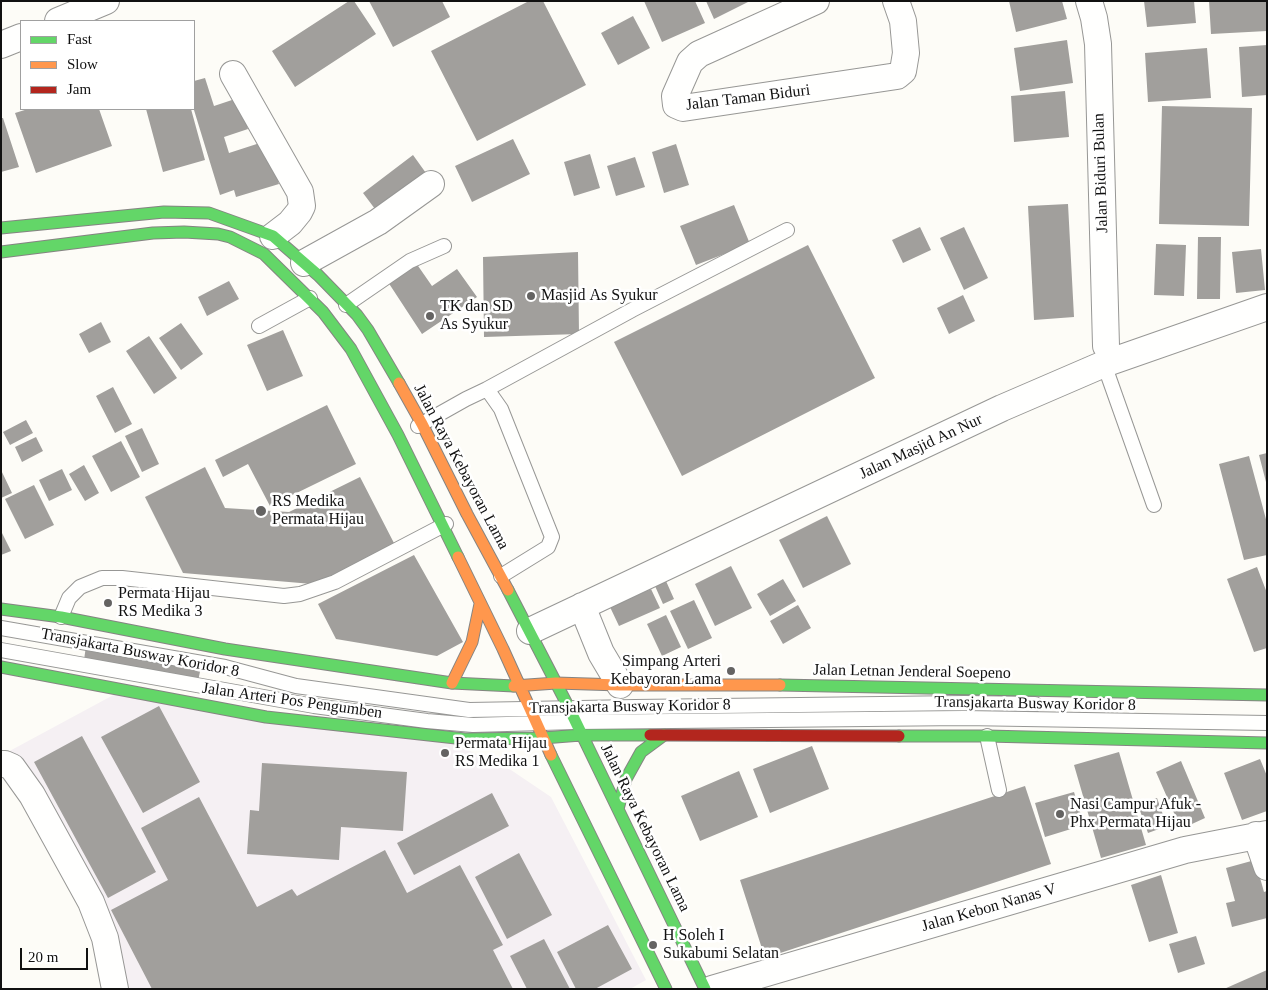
<!DOCTYPE html>
<style>
body{margin:0}
#map{position:relative;width:1268px;height:990px;overflow:hidden;background:#fdfcf7;font-family:"Times New Roman",serif}
canvas{display:block}
.frame{position:absolute;inset:0;border:2px solid #111;pointer-events:none}
.legend{position:absolute;left:20px;top:20px;width:175px;height:90px;box-sizing:border-box;background:#fff;border:1px solid #a0a0a0;margin:0;padding:6px 9px;list-style:none;font-size:15px;color:#111}
.legend li{display:flex;align-items:center;gap:10px;height:25px}
.legend b{width:25px;border:1px solid #a0a0a0}
.scale{position:absolute;left:20px;top:948px;width:68px;height:22px;box-sizing:border-box;border:2px solid #111;border-top:0;padding-left:6px;font-size:15px;line-height:18px;white-space:nowrap;color:#111;-webkit-text-stroke:4px #fff;paint-order:stroke}
</style>
<div id="map">
<canvas width="1268" height="990"></canvas>
<div class="frame"></div>
<ul class="legend">
<li><b style="height:6px;background:#63d668"></b>Fast</li>
<li><b style="height:6px;background:#ff974d"></b>Slow</li>
<li><b style="height:6px;background:#b3261e"></b>Jam</li>
</ul>
<div class="scale">20 m</div>
</div>
<script>
const c = document.querySelector('canvas').getContext('2d');
c.lineJoin = 'round';
function paint(path, color) { c.fillStyle = color; c.fill(path, 'evenodd'); }
const poly = rows => new Path2D(rows.map(r => 'M' + r).join(''));
function stroke(path, color, width, dash) { c.strokeStyle = color; c.lineWidth = width; c.lineCap = dash ? 'butt' : 'round'; c.setLineDash(dash || []); c.stroke(path); }
function drawText(font, color, halo, rows, align = 'center') {
  c.font = font + ' "Times New Roman",serif'; c.lineWidth = 5; c.setLineDash([]); c.textBaseline = 'middle'; c.strokeStyle = halo; c.fillStyle = color; for (const [text, x, y, turn = 0] of rows) {
    c.save(); c.translate(x, y); c.rotate((+turn || 0) * Math.PI / 180); c.textAlign = isNaN(turn) ? turn : align; if (halo) c.strokeText(text, 0, 0); c.fillText(text, 0, 0); c.restore();
  }
}
paint(poly([
 [119,692,448,741,511,770,551,797,646,980,630,989,130,989,83,881,4,754]
]), '#f5f0f3');
paint(poly([
 [349,1,354,1,376,34,295,87,272,51],
 [369,1,442,1,450,17,393,47],
 [529,1,543,1,586,85,477,141,431,51],
 [644,1,695,1,705,23,662,42],
 [706,1,750,1,714,19],
 [1009,1,1062,1,1067,19,1016,32],
 [1144,1,1194,1,1196,23,1147,27],
 [1209,1,1267,1,1267,31,1211,34],
 [633,16,650,48,618,65,601,33],
 [1067,40,1073,83,1020,91,1014,48],
 [1267,45,1267,95,1242,97,1239,47],
 [1207,48,1211,98,1148,102,1145,53],
 [205,78,214,106,238,98,248,129,224,137,229,153,266,141,279,184,236,197,234,190,220,195,194,110,194,81],
 [1065,91,1069,137,1014,142,1011,96],
 [1162,106,1252,108,1249,226,1159,224],
 [28,109,99,109,112,146,36,173,15,113],
 [146,109,191,109,205,160,163,172],
 [1,118,3,118,19,167,1,172],
 [513,139,530,174,472,202,455,166],
 [676,144,689,185,664,193,652,152],
 [590,154,600,188,574,196,564,162],
 [413,155,431,180,381,217,363,193],
 [635,157,645,187,616,196,607,166],
 [1068,204,1074,317,1034,320,1028,206],
 [734,205,750,244,696,265,680,226],
 [920,227,931,250,903,263,892,240],
 [964,227,988,278,964,290,940,238],
 [1198,237,1221,237,1220,299,1197,299],
 [1156,244,1186,245,1184,296,1154,295],
 [808,245,875,378,682,476,614,342],
 [1261,249,1265,290,1236,293,1232,252],
 [578,252,579,334,484,337,483,257],
 [416,263,432,286,457,269,477,297,422,334,388,282],
 [229,281,239,299,207,316,198,297],
 [963,295,975,321,949,334,937,308],
 [101,322,111,342,89,353,79,334],
 [181,323,203,354,181,370,159,338],
 [283,330,303,376,267,391,247,345],
 [149,336,177,378,154,394,126,351],
 [113,387,132,424,115,433,96,396],
 [327,405,356,464,270,506,248,464,223,477,215,460],
 [26,420,33,433,10,445,3,432],
 [142,428,159,464,142,472,125,436],
 [36,437,43,451,22,462,15,447],
 [121,441,140,477,111,492,92,456],
 [1267,453,1267,482,1266,482,1259,455],
 [1249,456,1267,523,1267,555,1244,560,1219,464],
 [84,465,99,493,85,501,69,474],
 [205,467,225,508,289,512,360,477,395,545,324,585,183,573,145,497],
 [62,469,72,490,49,501,39,480],
 [1,470,12,493,1,498],
 [34,485,54,525,25,539,5,499],
 [827,516,851,564,803,588,779,540],
 [1,531,11,551,1,555],
 [414,555,463,642,437,656,336,639,318,604],
 [731,566,752,608,715,626,695,584],
 [1257,567,1267,593,1267,648,1254,652,1227,579],
 [783,579,796,601,770,616,757,594],
 [666,581,674,599,663,604,655,586],
 [651,589,660,608,619,626,610,607],
 [694,600,712,638,688,649,670,611],
 [798,605,811,628,783,644,770,621],
 [666,615,681,647,662,656,647,624],
 [86,646,201,667,198,681,84,660],
 [159,706,200,782,143,813,101,737],
 [82,736,156,872,108,898,34,762],
 [812,746,829,789,770,813,753,769],
 [1119,752,1146,845,1101,858,1074,765],
 [1260,759,1267,776,1267,811,1242,820,1224,773],
 [1181,761,1205,818,1181,829,1156,772],
 [262,763,407,772,403,831,341,827,339,860,247,854,250,810,259,811],
 [739,771,758,817,700,841,681,796],
 [1025,786,1051,864,765,958,740,880],
 [1074,792,1084,825,1045,837,1035,803],
 [492,793,509,826,414,875,397,843],
 [199,797,257,907,292,889,297,896,385,850,407,893,460,865,503,945,493,950,513,989,152,989,111,910,168,880,141,828],
 [1157,798,1167,826,1148,833,1138,805],
 [519,853,552,915,507,939,475,877],
 [1255,860,1264,892,1267,891,1267,918,1232,927,1226,903,1235,901,1226,868],
 [1161,875,1178,933,1149,942,1131,885],
 [608,925,632,969,595,989,576,989,557,952],
 [1196,936,1205,964,1178,973,1169,944],
 [544,939,570,989,527,989,510,956],
 [1267,970,1267,989,1224,989]
]), '#a19f9c');
const lane = poly([
 [346,305,410,261,444,246],
 [259,326,310,298],
 [1104,364,1154,505],
 [487,389,632,310,787,230],
 [418,426,466,399,487,389,501,409,552,537,548,547,501,576],
 [61,617,69,598,80,587,102,578,122,578,284,596,300,594,335,582,446,524],
 [1,628,225,667,296,686,469,710,635,707,964,703,1035,704],
 [1,650,314,706,427,721,473,725,575,722,964,718,1267,723],
 [987,736,999,790]
]);
const street = poly([
 [816,1,699,54,690,62,675,96,676,105,683,108,897,76,903,71,906,53,903,21,896,1],
 [1089,1,1094,18,1098,44,1106,346],
 [58,21,106,1],
 [1,45,21,37],
 [233,74,300,192,302,206,299,212,290,223,273,236],
 [304,263,378,222,431,184],
 [582,606,601,653,620,685],
 [530,631,1002,408,1104,364,1267,307],
 [1,764,5,764,12,767,32,795,91,902,105,938,115,989],
 [1256,835,1267,867],
 [712,989,1185,850,1267,834]
]);
const fast = poly([
 [1,228,164,212,209,213,273,236,318,275,357,315,368,330,399,383],
 [1,252,153,233,184,232,218,234,230,237,264,254,323,312,351,349,398,435,458,557],
 [508,590,569,708,705,989],
 [1,609,61,617,225,649,452,683,514,686],
 [1,667,266,717,465,739,543,738,581,735,650,735],
 [780,685,1267,695],
 [899,736,987,736,1267,743],
 [551,755,666,989],
 [618,809,626,779,641,752,664,735]
]);
const slow = poly([
 [399,383,422,424,467,514,508,590],
 [458,557,503,649,551,755],
 [452,683,472,642,480,604],
 [514,686,556,683,620,685,780,685]
]);
const jam = poly([
 [650,735,899,736]
]);
stroke(lane, '#979795', 16);
stroke(street, '#979795', 28);
stroke(fast, '#858482', 13);
stroke(slow, '#858482', 13);
stroke(jam, '#858482', 13);
stroke(lane, '#fffffe', 14);
stroke(street, '#fffffe', 26);
stroke(fast, '#63d668', 11);
stroke(slow, '#ff974d', 11);
stroke(jam, '#b3261e', 11);
for (const [x, y, r, color] of [
 [531,296,5,"#646362"],
 [430,316,5,"#646362"],
 [261,511,6,"#646362"],
 [108,603,5,"#646362"],
 [731,671,5,"#646362"],
 [445,753,5,"#646362"],
 [1060,814,5,"#646362"],
 [653,945,5,"#646362"]
]) { const dot = new Path2D(); dot.arc(x, y, r, 0, 2 * Math.PI); c.fillStyle = color; c.fill(dot); stroke(dot, '#fff', 2); }
drawText('16px', '#111', '#fff', [
 ["Jalan Taman Biduri",748,98,-7],
 ["Jalan Biduri Bulan",1101,173,-92],
 ["Jalan Masjid An Nur",921,447,-25],
 ["Jalan Raya Kebayoran Lama",461,467,62],
 ["Transjakarta Busway Koridor 8",140,653,11],
 ["Jalan Letnan Jenderal Soepeno",912,672,1],
 ["Jalan Arteri Pos Pengumben",292,701,8],
 ["Transjakarta Busway Koridor 8",1035,704,1],
 ["Transjakarta Busway Koridor 8",630,707,-1],
 ["Jalan Raya Kebayoran Lama",645,828,64],
 ["Jalan Kebon Nanas V",989,908,-16]
]);
drawText('16px', '#111', '#fff', [
 ["Masjid As Syukur",541,296],
 ["TK dan SD",440,307],
 ["As Syukur",440,325],
 ["RS Medika",272,502],
 ["Permata Hijau",272,520],
 ["Permata Hijau",118,594],
 ["RS Medika 3",118,612],
 ["Simpang Arteri",721,662,"right"],
 ["Kebayoran Lama",721,680,"right"],
 ["Permata Hijau",455,744],
 ["RS Medika 1",455,762],
 ["Nasi Campur Afuk -",1070,805],
 ["Phx Permata Hijau",1070,823],
 ["H Soleh I",663,936],
 ["Sukabumi Selatan",663,954]
], 'left');
</script>
